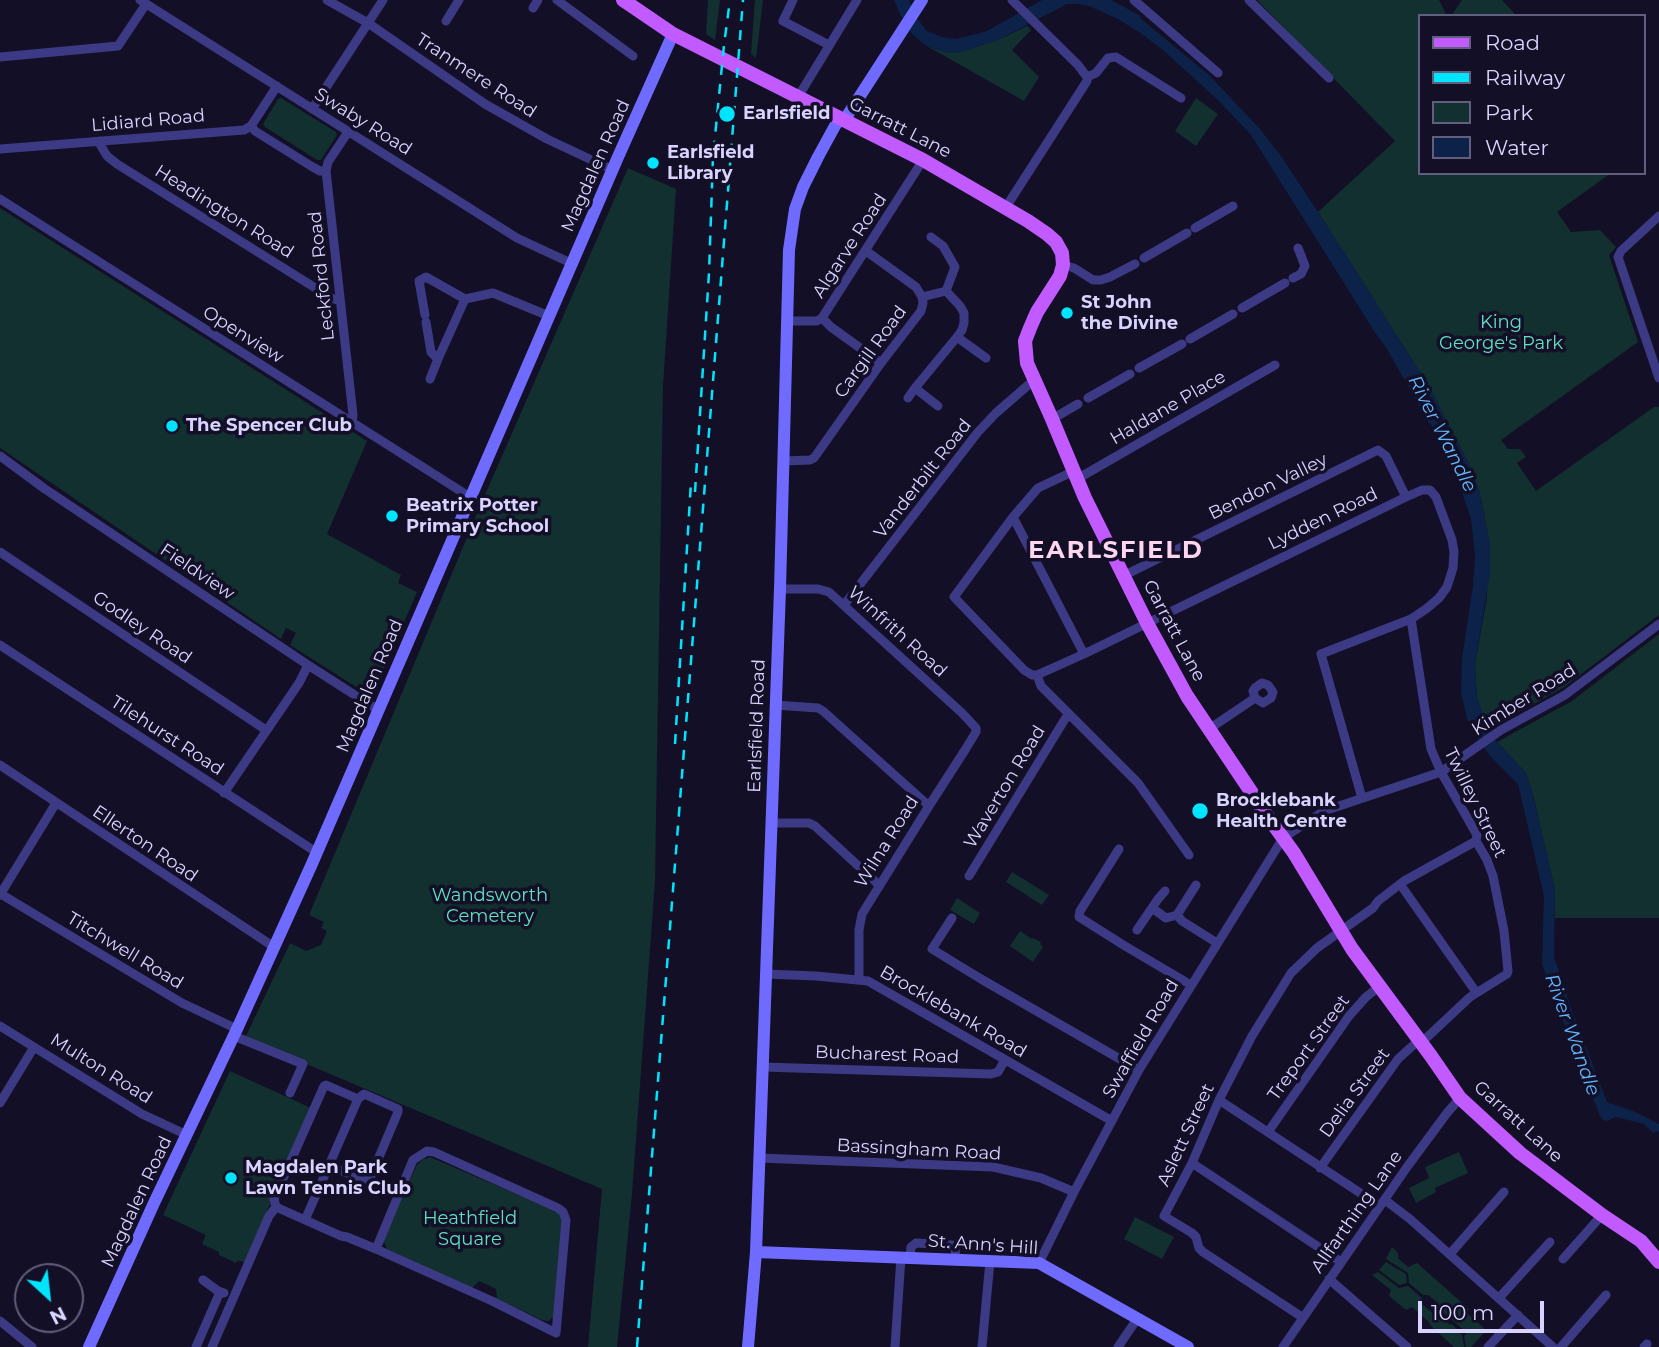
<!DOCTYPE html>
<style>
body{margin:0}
#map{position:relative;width:1659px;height:1347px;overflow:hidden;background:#130f26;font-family:Montserrat,sans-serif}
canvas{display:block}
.legend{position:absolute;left:1418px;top:14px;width:228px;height:161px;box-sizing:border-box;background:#130f26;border:2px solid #625e7d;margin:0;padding:9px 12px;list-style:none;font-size:21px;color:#d9d4ff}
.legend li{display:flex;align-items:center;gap:14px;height:35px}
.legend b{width:35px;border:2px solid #625e7d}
.north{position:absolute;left:14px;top:1263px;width:70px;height:70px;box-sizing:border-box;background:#130f26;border:2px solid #625e7d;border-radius:50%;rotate:153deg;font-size:19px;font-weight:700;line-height:28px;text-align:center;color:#d9d4ff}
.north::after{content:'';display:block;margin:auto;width:24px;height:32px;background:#00e5ff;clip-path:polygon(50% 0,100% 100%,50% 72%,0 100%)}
.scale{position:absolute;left:1418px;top:1301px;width:126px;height:32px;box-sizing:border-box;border:4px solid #d9d4ff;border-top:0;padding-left:9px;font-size:21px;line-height:24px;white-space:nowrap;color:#d9d4ff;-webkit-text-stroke:5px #130f26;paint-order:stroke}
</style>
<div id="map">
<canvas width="1659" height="1347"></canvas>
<ul class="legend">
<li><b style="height:9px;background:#c25bff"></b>Road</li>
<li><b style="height:9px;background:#00e5ff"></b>Railway</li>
<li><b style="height:19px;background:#12302f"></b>Park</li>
<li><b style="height:19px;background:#0c2248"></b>Water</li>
</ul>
<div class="north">N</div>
<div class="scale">100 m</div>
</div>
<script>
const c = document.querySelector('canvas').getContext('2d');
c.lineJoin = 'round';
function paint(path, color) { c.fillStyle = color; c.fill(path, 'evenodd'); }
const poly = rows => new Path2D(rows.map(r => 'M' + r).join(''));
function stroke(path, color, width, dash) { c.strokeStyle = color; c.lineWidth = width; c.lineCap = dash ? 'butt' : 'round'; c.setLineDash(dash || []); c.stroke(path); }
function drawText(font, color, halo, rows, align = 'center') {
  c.font = font + ' Montserrat,sans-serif'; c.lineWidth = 7; c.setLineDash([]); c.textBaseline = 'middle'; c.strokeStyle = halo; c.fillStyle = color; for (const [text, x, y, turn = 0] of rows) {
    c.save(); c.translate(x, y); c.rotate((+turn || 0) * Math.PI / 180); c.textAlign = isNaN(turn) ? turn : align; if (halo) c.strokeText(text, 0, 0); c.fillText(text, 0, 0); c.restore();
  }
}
paint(poly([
 [708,0,720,0,715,40,706,34],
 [755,0,763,0,756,58,751,54],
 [1257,0,1439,0,1447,16,1419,16,1419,173,1611,173,1557,212,1571,232,1600,230,1616,247,1609,255,1638,342,1501,440,1508,449,1520,449,1526,457,1517,463,1536,491,1654,407,1659,407,1659,615,1563,688,1488,729,1477,698,1475,664,1487,597,1485,518,1480,494,1468,462,1428,385,1318,212,1395,141],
 [1462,0,1502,0,1517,16,1451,16],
 [1027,26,1031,30,1012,50,1039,77,1024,101,925,45,935,49,961,52,1000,39],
 [281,98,336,132,337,135,321,160,317,160,265,127,263,124,278,99],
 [1196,98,1218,114,1196,146,1175,131],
 [628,168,676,189,663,386,655,881,632,1194,617,1347,588,1347,602,1189,245,1038,290,943,306,951,321,945,327,931,321,928,324,922,309,915,481,504],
 [0,208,367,441,327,534,401,575,398,583,417,592,372,697,290,645,296,633,286,628,281,639,0,448],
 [1659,634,1659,918,1555,918,1555,890,1533,795,1526,773,1497,742,1572,701],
 [1012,872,1049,895,1042,905,1006,882],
 [957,898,980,913,974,924,950,910],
 [1020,931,1032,939,1033,938,1041,942,1040,944,1043,947,1033,962,1010,946],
 [230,1071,311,1108,245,1263,238,1260,236,1263,219,1255,219,1252,202,1244,206,1235,163,1215],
 [1459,1152,1468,1173,1435,1188,1436,1192,1416,1203,1409,1188,1429,1178,1425,1167],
 [430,1157,558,1212,563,1223,553,1317,548,1321,542,1320,497,1299,496,1289,479,1281,472,1288,387,1249,383,1239,417,1165,422,1160],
 [1135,1217,1174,1237,1162,1259,1124,1239],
 [1392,1247,1398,1253,1398,1258,1408,1267,1417,1263,1469,1309,1467,1313,1485,1329,1476,1330,1485,1332,1471,1347,1466,1347,1464,1336,1468,1331,1465,1331,1438,1308,1439,1304,1428,1295,1423,1295,1409,1283,1408,1273,1386,1259],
 [1386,1262,1406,1274,1407,1283,1399,1285,1379,1270],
 [1378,1272,1399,1288,1408,1286,1422,1298,1419,1302,1433,1313,1437,1311,1447,1319,1445,1320,1450,1325,1452,1324,1462,1335,1464,1347,1454,1347,1431,1326,1429,1322,1412,1307,1406,1310,1389,1296,1391,1290,1372,1275]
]), '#12302f');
paint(poly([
 [894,0,909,0,917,18,926,30,941,37,956,39,987,31,1042,0,1111,0,1141,16,1140,18,1209,75,1260,129,1281,156,1343,250,1428,385,1468,462,1480,494,1490,543,1490,573,1475,664,1477,698,1488,729,1497,742,1526,773,1533,795,1555,890,1554,957,1571,1007,1607,1102,1633,1111,1659,1124,1659,1132,1657,1131,1653,1133,1644,1124,1616,1117,1607,1121,1603,1120,1600,1116,1554,998,1542,964,1544,896,1518,784,1492,758,1476,737,1467,718,1463,701,1461,693,1462,658,1473,586,1475,555,1471,519,1454,468,1436,429,1434,430,1430,423,1429,424,1387,349,1376,334,1251,135,1220,102,1164,51,1142,34,1118,19,1089,6,1080,4,1067,4,1000,39,961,52,952,53,944,52,925,45,912,34,901,16]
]), '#0c2248');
stroke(poly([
 [140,0,517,238,573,264],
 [327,0,368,23,485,104,547,139,613,170],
 [557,0,633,56],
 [793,0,783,21,829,45],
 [1134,0,1218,73],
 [1249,0,1329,78],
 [533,8,538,0],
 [446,21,459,0],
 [0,57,118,46,146,4],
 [1087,77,1096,73,1108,58,1116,57,1181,98],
 [798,97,857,0],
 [312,109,383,0],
 [251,126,255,131,311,166,320,171,326,171],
 [348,132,328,162,326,171,353,415,352,423],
 [100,141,101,146,107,156,117,164,333,299,340,300],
 [0,149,244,130,251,126,277,86],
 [0,199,470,497],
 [1006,207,1087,81,1087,77,1078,65,1012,0],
 [1659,216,1621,251,1618,257,1659,378],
 [1195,228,1233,206],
 [931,237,943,246,955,267,946,291,960,306,964,313,964,323,962,330,957,337,986,358],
 [1144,258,1187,233],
 [1063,265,1074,268,1093,280,1101,280,1110,277,1135,264],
 [1293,278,1301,274,1305,266,1298,248],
 [922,297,946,291],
 [1242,308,1285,283],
 [425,315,419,281,426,277,465,299],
 [822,318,831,327,881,363],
 [787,321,817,321,822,318,923,160],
 [426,322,431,352,438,359,465,299,493,293,549,316],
 [1190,339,1233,314],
 [1139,368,1182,344],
 [430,379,438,359],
 [908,398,915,388],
 [1088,398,1130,374],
 [938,406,915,388,957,337],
 [1052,419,1078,404],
 [0,456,45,489,308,665,375,708,379,709],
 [784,461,810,460,814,458,881,363,921,311,923,303,922,297,916,287,866,251],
 [1074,471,1038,488,1013,517,954,597,1024,670,1032,675,1037,675,1041,686,1138,783,1189,855],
 [1077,479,1275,365],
 [1013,517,1084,654,1406,497,1422,490,1430,490,1436,497,1452,540,1454,552,1453,568,1447,587,1439,598,1426,609,1411,619,1321,654,1362,798],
 [0,552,266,730],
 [1123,576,1378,450,1386,456,1406,497],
 [780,589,818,589,829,592,962,713,976,728,976,732,965,750,929,806,862,914,859,930,859,979],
 [844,605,978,432,996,413,1034,380],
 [1411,619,1431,749,1441,772,1477,835,1476,841,1487,860,1493,876,1504,931,1508,971,1507,974,1470,997,1421,1043],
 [0,645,316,852],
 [1037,675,1084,654],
 [775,705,818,708,823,711,929,806],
 [1209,729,1255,698,1263,703,1271,698,1273,692,1268,685,1262,683,1255,688,1253,691,1255,698],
 [0,765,274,947],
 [224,793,299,683,308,665],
 [771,823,809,823,815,826,879,885],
 [1119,849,1080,911,1079,917,1125,946,1191,985],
 [969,876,1065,719,1069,715],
 [1400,884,1476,992],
 [1,894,182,1003,237,1029],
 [0,895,56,803],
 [1152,908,1166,918,1177,915,1182,921,1217,943],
 [1177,915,1196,885],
 [952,918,932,949,981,979,1139,1070],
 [1137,930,1158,899,1165,891],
 [765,974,816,976,868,981,1112,1121],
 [0,1026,142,1114,187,1135],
 [234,1036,303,1064,290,1093],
 [762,1067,991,1074,998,1072,1005,1060],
 [1219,1100,1380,1206],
 [0,1103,34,1047],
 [1268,1132,1349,1016,1366,997,1380,986],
 [759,1158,993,1167,1041,1178,1074,1192],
 [1192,1163,1341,1262],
 [1320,1168,1393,1066,1398,1059,1419,1040],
 [1385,1200,1410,1219,1553,1347],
 [276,1207,341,1236,347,1237,376,1249,492,1301,556,1333,566,1220,563,1212,558,1208,434,1152,427,1151,413,1160,376,1249],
 [305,1220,358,1099],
 [1450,1254,1504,1192],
 [910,1258,911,1247,916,1243,952,1245,955,1249,956,1260],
 [1563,1259,1602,1215],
 [1039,1263,1074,1192,1139,1070,1283,838,1324,811,1441,772,1501,730,1565,695,1659,624],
 [1329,1279,1407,1347],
 [203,1280,218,1291,224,1293],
 [1499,1298,1550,1242],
 [1302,1317,1203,1252,1199,1248,1196,1237,1192,1233,1164,1216,1192,1163,1219,1100,1252,1036,1291,973,1317,948,1373,908,1378,901,1404,881,1476,841],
 [0,1321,32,1347],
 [196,1347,220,1292],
 [212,1347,269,1216,276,1207,274,1199,324,1086,326,1085,358,1099,364,1094,398,1109,398,1112,371,1176,368,1179,360,1179,329,1165],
 [895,1347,901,1257],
 [982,1347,990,1261],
 [1118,1347,1137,1319],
 [1283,1347,1407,1167,1447,1113,1460,1098],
 [1488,1347,1518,1315],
 [1561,1347,1606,1295],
 [1644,1347,1647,1344]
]), '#3d3a85', 9);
stroke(poly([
 [756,1252,1039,1263,1188,1347],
 [89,1347,154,1203,237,1029,311,866,618,157,673,34],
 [748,1347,756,1252,780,589,789,250,795,209,803,187,818,157,836,124,847,116,922,0]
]), '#6f6bff', 12);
stroke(poly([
 [623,0,673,34,923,160,1028,221,1047,234,1056,242,1062,253,1063,265,1060,276,1037,312,1030,328,1025,341,1027,363,1052,419,1085,498,1147,623,1187,696,1270,820,1294,853,1352,949,1431,1056,1460,1098,1520,1153,1602,1215,1641,1241,1659,1262]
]), '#c25bff', 14);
stroke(poly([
 [695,492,709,273,713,157,724,45,730,0],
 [675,744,691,482],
 [637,1347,743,0]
]), '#00e5ff', 2.5, [10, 9]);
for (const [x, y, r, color] of [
 [727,114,9,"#00e5ff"],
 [653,163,7,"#00e5ff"],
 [1067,313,7,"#00e5ff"],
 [172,426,7,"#00e5ff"],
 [392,516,7,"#00e5ff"],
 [1200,811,9,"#00e5ff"],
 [231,1178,7,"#00e5ff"]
]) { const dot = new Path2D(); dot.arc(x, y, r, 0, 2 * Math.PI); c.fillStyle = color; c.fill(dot); stroke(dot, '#130f26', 2.5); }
drawText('18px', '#d9d4ff', '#130f26', [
 ["Tranmere Road",476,76,33],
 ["Lidiard Road",148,121,-5],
 ["Swaby Road",363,122,32],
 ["Garratt Lane",900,128,27],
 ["Magdalen Road",596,166,-66],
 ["Headington Road",224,212,32],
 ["Algarve Road",850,246,-57],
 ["Leckford Road",322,276,-96],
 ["Openview",243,335,32],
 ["Cargill Road",871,352,-54],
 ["Haldane Place",1168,408,-30],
 ["Vanderbilt Road",923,479,-52],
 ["Bendon Valley",1268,487,-26],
 ["Lydden Road",1323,519,-26],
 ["Fieldview",197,572,34],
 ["Godley Road",142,628,34],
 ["Garratt Lane",1174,631,62],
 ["Winfrith Road",897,632,42],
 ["Magdalen Road",370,686,-67],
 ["Kimber Road",1524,700,-32],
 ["Earlsfield Road",757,726,-88],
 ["Tilehurst Road",167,736,33],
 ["Waverton Road",1005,787,-59],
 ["Twilley Street",1475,803,64],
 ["Wilna Road",887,842,-58],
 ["Ellerton Road",145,844,34],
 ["Titchwell Road",125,951,31],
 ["Brocklebank Road",953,1012,30],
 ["Swaffield Road",1141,1039,-60],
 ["Treport Street",1309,1048,-54],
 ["Bucharest Road",887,1055,2],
 ["Multon Road",101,1069,32],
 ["Delia Street",1355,1093,-54],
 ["Garratt Lane",1518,1122,42],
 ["Aslett Street",1186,1135,-65],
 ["Bassingham Road",919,1150,3],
 ["Magdalen Road",137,1202,-65],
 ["Allfarthing Lane",1357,1212,-55],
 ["St. Ann's Hill",983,1245,4]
]);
drawText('bold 18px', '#d9d4ff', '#130f26', [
 ["Earlsfield",743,114],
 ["Earlsfield",667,153],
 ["Library",667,174],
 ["St John",1081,303],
 ["the Divine",1081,324],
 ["The Spencer Club",186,426],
 ["Beatrix Potter",406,506],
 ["Primary School",406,527],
 ["Brocklebank",1216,801],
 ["Health Centre",1216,822],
 ["Magdalen Park",245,1168],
 ["Lawn Tennis Club",245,1189]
], 'left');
drawText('18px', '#5fe0c0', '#130f26', [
 ["King",1501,323],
 ["George's Park",1501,344],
 ["Wandsworth",490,896],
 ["Cemetery",490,917],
 ["Heathfield",470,1219],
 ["Square",470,1240]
]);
drawText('italic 19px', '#62b6ff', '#130f26', [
 ["River Wandle",1442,434,63],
 ["River Wandle",1572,1035,70]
]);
c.letterSpacing = '2px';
drawText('bold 24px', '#ffd6f0', '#130f26', [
 ["EARLSFIELD",1116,551]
]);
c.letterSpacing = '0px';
</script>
